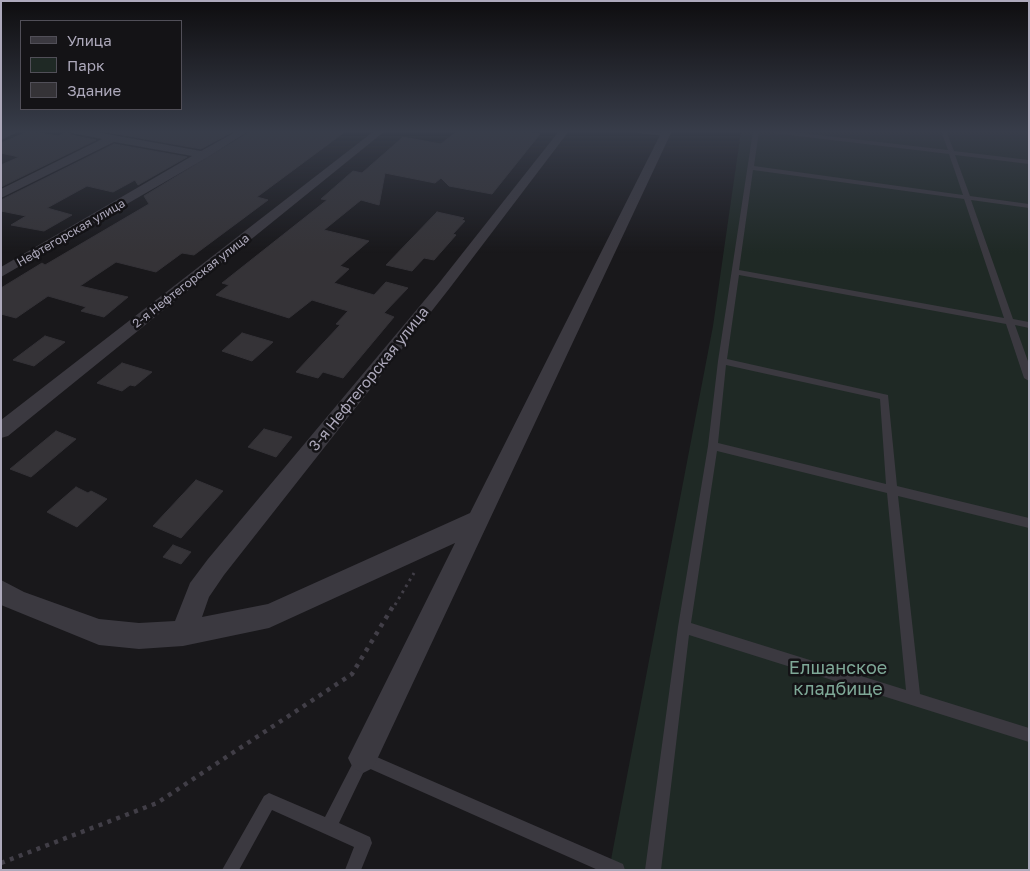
<!DOCTYPE html>
<meta charset="utf-8">
<style>
body{margin:0}
#map{position:relative;width:1030px;height:871px;overflow:hidden;background:#19181b;font-family:"Golos Text",sans-serif}
canvas{display:block}
.frame{position:absolute;inset:0;border:2px solid #ada9bb;pointer-events:none}
.legend{position:absolute;left:20px;top:20px;width:162px;height:90px;box-sizing:border-box;background:#141316;border:1px solid #514f58;margin:0;padding:6px 9px;list-style:none;font-size:15px;color:#ada9bb}
.legend li{display:flex;align-items:center;gap:10px;height:25px}
.legend b{width:25px;border:1px solid #514f58}
</style>
<div id="map">
<canvas width="1030" height="871"></canvas>
<div class="frame"></div>
<ul class="legend">
<li><b style="height:6px;background:#3b3940"></b>Улица</li>
<li><b style="height:14px;background:#1f2925"></b>Парк</li>
<li><b style="height:14px;background:#353337"></b>Здание</li>
</ul>
</div>
<script>
const c = document.querySelector('canvas').getContext('2d');
c.lineJoin = 'round';
function paint(path, color) { c.fillStyle = color; c.fill(path, 'evenodd'); }
const poly = rows => new Path2D(rows.map(r => 'M' + r).join(''));
function stroke(path, color, width, dash) { c.strokeStyle = color; c.lineWidth = width; c.lineCap = dash ? 'butt' : 'round'; c.setLineDash(dash || []); c.stroke(path); }
function drawText(font, color, halo, rows, align = 'center') {
  c.font = font + ' "Golos Text",sans-serif'; c.lineWidth = 5; c.setLineDash([]); c.textBaseline = 'middle'; c.strokeStyle = halo; c.fillStyle = color; for (const [text, x, y, turn = 0] of rows) {
    c.save(); c.translate(x, y); c.rotate((+turn || 0) * Math.PI / 180); c.textAlign = isNaN(turn) ? turn : align; if (halo) c.strokeText(text, 0, 0); c.fillText(text, 0, 0); c.restore();
  }
}
paint(poly([
 [741,131,1029,131,1029,870,609,870,713,326]
]), '#1f2925');
const building = poly([
 [29,131,58,136,68,131,71,135,96,140,1,187,1,165,19,157,1,153,1,143,29,131],
 [100,131,234,131,201,149,100,131],
 [251,131,346,131,257,197,268,200,194,255,182,253,156,272,116,262,80,286,128,297,104,317,81,311,86,307,48,296,16,318,1,314,1,288,42,263,45,265,149,204,144,196,251,131],
 [457,131,517,131,540,134,492,194,449,186,441,178,435,183,385,173,379,205,361,200,324,230,369,241,340,266,349,269,334,283,374,295,386,282,408,288,384,313,394,317,343,378,323,372,318,378,296,372,340,325,336,324,348,311,312,300,289,318,216,295,229,285,222,283,327,200,321,199,353,171,362,173,403,137,441,144,457,131],
 [114,144,187,157,138,185,135,180,113,192,87,186,47,208,72,215,44,231,11,225,26,216,1,211,1,200,114,144],
 [437,212,464,218,462,220,465,221,453,234,456,235,434,260,424,258,412,271,386,265,437,212],
 [242,333,273,342,252,361,222,351,242,333],
 [45,336,65,342,34,366,13,360,45,336],
 [122,363,152,372,135,386,130,385,122,391,97,383,122,363],
 [264,429,292,437,276,457,248,447,264,429],
 [56,431,76,439,31,477,10,469,56,431],
 [196,480,223,491,181,538,153,526,196,480],
 [76,487,88,493,91,491,107,499,77,527,47,512,76,487],
 [173,545,191,552,181,564,163,557,173,545]
]);
paint(building, '#353337');
stroke(building, '#343237', 1);
stroke(poly([
 [395,605,414,573]
]), '#413e47', 3, [2.5, 4.5]);
stroke(poly([
 [1,863,157,803,352,674,395,603]
]), '#413e47', 4.5, [4, 5.5]);
paint(poly([
 [636,131,650,131,668,134,665,136,638,133,636,131],
 [753,131,759,131,754,166,963,195,949,154,773,133,770,131,784,131,948,150,941,131,946,131,954,151,1029,160,1029,164,955,155,970,196,1029,204,1029,208,971,200,1013,319,1029,322,1029,328,1015,325,1029,364,1029,381,1024,378,1006,324,739,275,727,359,888,395,897,486,1029,518,1029,528,898,496,920,694,1029,728,1029,742,689,635,661,870,645,870,678,627,708,446,718,361,753,131],
 [753,170,964,199,1004,318,739,270,753,170],
 [726,365,880,399,886,484,718,443,726,365],
 [717,451,887,493,906,690,691,623,717,451],
 [363,751,623,864,625,870,598,870,366,767,339,823,370,837,372,843,361,870,345,870,354,847,272,810,239,870,222,870,264,796,269,793,325,817,358,753,363,751]
]), '#3b3940');
paint(poly([
 [6,131,20,131,1,140,1,133,6,131],
 [70,131,91,131,201,151,237,131,249,131,208,157,1,277,1,267,192,156,114,142,1,198,1,189,102,139,71,133,70,131],
 [374,131,385,131,8,436,1,438,1,420,374,131],
 [559,131,569,131,449,289,224,575,209,597,202,617,268,604,470,513,662,131,672,131,373,768,363,773,353,768,348,758,455,543,269,628,183,646,139,649,99,645,1,605,1,580,24,592,99,619,139,623,175,621,190,583,208,559,439,283,559,131]
]), '#3b3940');
const sky = c.createLinearGradient(0, 0, 0, 253);
sky.addColorStop(0, '#0e0d0f');
sky.addColorStop(0.52, '#383d4a');
sky.addColorStop(1, '#383d4a00');
c.fillStyle = sky;
c.fillRect(0, 0, 1030, 253);
drawText('12px', '#ada9bb', '#141316', [
 ["Нефтегорская улица",71,233,-30],
 ["2-я Нефтегорская улица",191,281,-38]
]);
drawText('15px', '#ada9bb', '#141316', [
 ["3-я Нефтегорская улица",369,379,-51]
]);
drawText('18px', '#7ea897', '#141316', [
 ["Елшанское",838,668],
 ["кладбище",838,689]
]);
</script>
